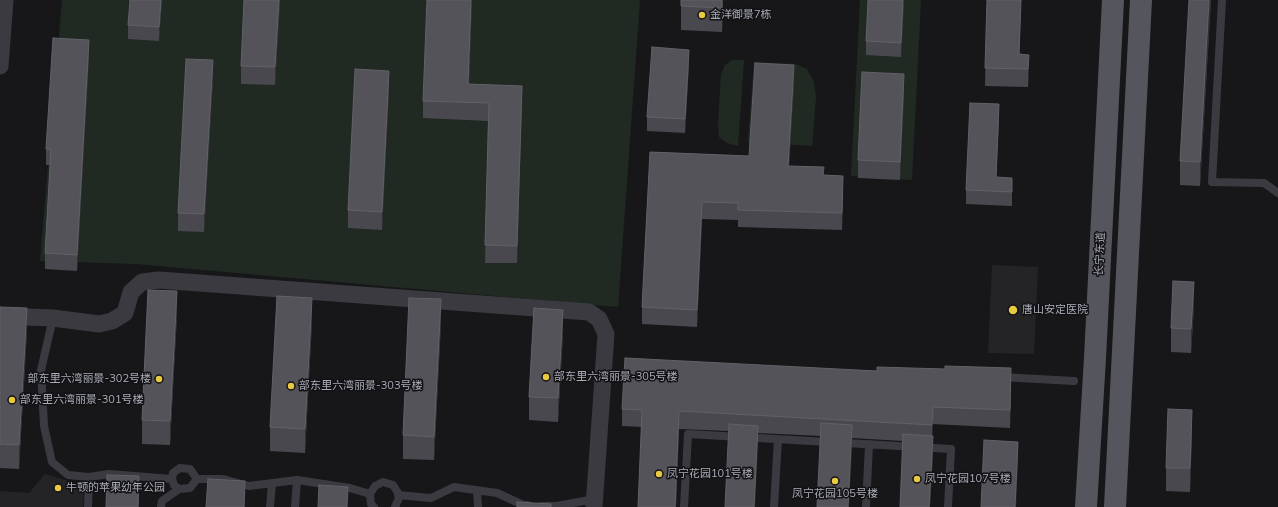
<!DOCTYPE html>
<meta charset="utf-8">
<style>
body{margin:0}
canvas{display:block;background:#171719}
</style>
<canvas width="1278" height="507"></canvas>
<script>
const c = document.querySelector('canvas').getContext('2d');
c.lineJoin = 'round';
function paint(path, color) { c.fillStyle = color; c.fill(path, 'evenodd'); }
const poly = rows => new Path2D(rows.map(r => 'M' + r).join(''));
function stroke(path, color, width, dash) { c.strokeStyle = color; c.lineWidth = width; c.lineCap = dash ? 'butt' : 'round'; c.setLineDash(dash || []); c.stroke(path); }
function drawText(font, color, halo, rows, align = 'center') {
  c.font = font + ' Mulish,"Noto Sans SC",sans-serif'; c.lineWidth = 3; c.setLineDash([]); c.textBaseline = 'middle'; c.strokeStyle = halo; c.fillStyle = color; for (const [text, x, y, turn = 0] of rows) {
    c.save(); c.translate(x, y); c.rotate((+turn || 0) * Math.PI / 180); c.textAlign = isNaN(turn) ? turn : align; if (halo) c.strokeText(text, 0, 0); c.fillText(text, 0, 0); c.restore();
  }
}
paint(poly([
 [992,265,1038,267,1034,354,988,353],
 [45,474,84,486,83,507,0,507,0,491,29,493]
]), '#242326');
paint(poly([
 [62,0,640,0,618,307,136,264,40,261],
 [860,0,921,0,912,180,851,176],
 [732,60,744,60,738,146,727,143,719,137,718,126,721,74,725,65],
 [754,62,796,64,807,69,814,82,816,97,812,146,748,142]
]), '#212923');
stroke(poly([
 [1222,0,1212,182,1264,183,1278,193],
 [53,318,41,370,44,426,52,462,68,475,89,477,109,474,172,479],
 [1001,377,1074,381],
 [180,468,190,469,197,479,190,488,179,489,174,485,172,479,173,473,180,468],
 [197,479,223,479,249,486,297,480,350,488,370,494],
 [477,491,478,507],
 [398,495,431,498,454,487,497,493,523,505,527,505],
 [541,506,557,506,595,499],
 [88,507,89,477],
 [161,507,162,501,179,489],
 [270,507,272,483],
 [295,507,297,480],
 [374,507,371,504,370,494,375,486,383,482,393,485,398,493,399,498,395,507],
 [684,507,688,434,951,449,948,507],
 [774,507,778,439],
 [866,507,869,444]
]), '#3a3a40', 8);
stroke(poly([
 [0,66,5,0],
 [0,316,53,318,99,324,112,321,125,313,131,292,142,282,159,280,589,312,599,319,606,334,594,507]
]), '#3a3a40', 17);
stroke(poly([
 [1086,507,1095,358,1113,0],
 [1115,507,1141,0]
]), '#55555d', 22);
paint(poly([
 [162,0,159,41,128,39,128,25],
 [280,0,275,85,241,84,241,66],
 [472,0,469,84,522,104,517,263,485,263,488,121,423,118,423,101],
 [723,0,722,32,681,30,681,6],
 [904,0,901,57,866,55,866,41],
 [987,0,1031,0,1021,0,1019,54,1029,55,1028,87,985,86],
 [1211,0,1200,186,1180,185,1180,161],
 [89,56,77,271,45,269,45,253,50,165,46,165,46,149],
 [689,64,685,133,647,131,647,117],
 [213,78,204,232,178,231,178,213],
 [794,83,789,166,824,175,843,193,842,230,738,227,738,220,702,219,697,327,642,324,642,307,650,152,749,156],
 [389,89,382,230,348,228,348,210],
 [904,92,900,180,858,178,858,160],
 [999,118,996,177,1012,192,1012,206,966,204,966,190],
 [1194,306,1191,353,1171,352,1171,328],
 [0,307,27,332,19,469,0,468],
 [177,315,170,445,142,444,142,420],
 [312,322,305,453,270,451,270,427],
 [441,323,434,460,403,459,403,435],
 [563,334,558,422,529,420,529,397],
 [1011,386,1010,428,933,424,932,436,933,453,930,507,900,507,903,441,852,438,852,449,821,436,758,433,758,443,729,431,679,429,676,507,638,507,642,427,622,426,622,409],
 [1192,433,1190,492,1166,491,1166,468]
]), '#49484e');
paint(poly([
 [161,0,162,0,159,41,159,27],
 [279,0,280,0,275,85,275,67],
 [471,0,472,0,472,3,468,102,468,84],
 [722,0,723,0,722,32],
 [903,0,904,0,901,57,901,43],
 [1021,0,1019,72,1019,54],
 [1209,0,1211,0,1200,186,1200,162],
 [89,40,89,56,77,271,77,255],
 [689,50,689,64,685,133,685,119],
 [1029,55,1029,73,1028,87,1028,69],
 [213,60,213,78,204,232,204,214],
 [794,65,794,83,788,183,788,166],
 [389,71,389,89,382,230,382,212],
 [904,74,904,92,900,180,900,162],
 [522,86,522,104,517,263,517,246],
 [999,104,999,118,996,191,996,177],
 [843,176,843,193,842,230,842,213],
 [702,202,702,219,697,327,697,310],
 [1194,282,1194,306,1191,353,1191,329],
 [177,291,177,315,170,445,170,421],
 [312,298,312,322,305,453,305,429],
 [441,299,441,323,434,460,434,437],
 [27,308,27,332,19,469,19,445],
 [563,310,563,334,558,422,558,398],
 [1011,368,1011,386,1010,428,1010,410],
 [933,407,933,424,932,442,932,425],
 [1192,410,1192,433,1190,492,1190,468],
 [679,411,679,429,676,507,675,507],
 [852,425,852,449,849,507,848,507],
 [758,426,758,443,755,507,754,507],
 [933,436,933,453,930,507,929,507],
 [1018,442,1018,460,1016,507,1015,507],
 [139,476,139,507,138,507],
 [245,481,245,507,244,507]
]), '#313034');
const building = poly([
 [130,0,161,0,159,27,128,25,130,0],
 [244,0,279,0,275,67,241,66,244,0],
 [427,0,471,0,468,84,522,86,517,246,485,245,489,103,423,101,427,0],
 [681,0,722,0,722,8,681,6,681,0],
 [868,0,903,0,901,43,866,41,868,0],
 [987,0,1021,0,1019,54,1029,55,1028,69,985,68,987,0],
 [1189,0,1209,0,1200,162,1180,161,1189,0],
 [53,38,89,40,77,255,45,253,51,149,46,149,53,38],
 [652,47,689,50,685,119,647,117,652,47],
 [186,59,213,60,204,214,178,213,186,59],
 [755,63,794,65,788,166,824,167,823,175,843,176,842,213,738,210,738,203,702,202,697,310,642,307,650,152,749,156,755,63],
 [355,69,389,71,382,212,348,210,355,69],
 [862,72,904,74,900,162,858,160,862,72],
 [970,103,999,104,996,177,1012,178,1012,192,966,190,970,103],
 [1173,281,1194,282,1191,329,1171,328,1173,281],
 [148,290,177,291,170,421,142,420,148,290],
 [277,296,312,298,305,429,270,427,277,296],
 [409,298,441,299,434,437,403,435,409,298],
 [0,307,27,308,19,445,0,444,0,307],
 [534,308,563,310,558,398,529,397,534,308],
 [625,358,877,371,877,367,945,369,945,366,1011,368,1010,410,933,407,932,425,679,411,675,507,638,507,642,410,622,409,625,358],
 [1168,409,1192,410,1190,468,1166,468,1168,409],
 [821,423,852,425,848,507,817,507,821,423],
 [729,424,758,426,754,507,725,507,729,424],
 [903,434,933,436,929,507,900,507,903,434],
 [984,440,1018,442,1015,507,981,507,984,440],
 [107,475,139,476,138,507,106,507,107,475],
 [208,479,245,481,244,507,206,507,208,479],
 [319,485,348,487,347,507,318,507,319,485],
 [517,502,551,504,551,507,517,507,517,502]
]);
paint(building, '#545359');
stroke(building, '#616168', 1);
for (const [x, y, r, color] of [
 [702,15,4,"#e7ca41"],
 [1013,310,5,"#e7ca41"],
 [546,377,4,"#e7ca41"],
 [159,379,4,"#e7ca41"],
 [291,386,4,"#e7ca41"],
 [12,400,4,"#e7ca41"],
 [659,474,4,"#e7ca41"],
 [917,479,4,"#e7ca41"],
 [835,481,4,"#e7ca41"],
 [58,488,4,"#e7ca41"]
]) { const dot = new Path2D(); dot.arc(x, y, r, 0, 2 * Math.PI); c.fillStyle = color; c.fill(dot); stroke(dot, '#121214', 1.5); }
drawText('11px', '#aaacb8', '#121214', [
 ["金洋御景7栋",710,15],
 ["唐山安定医院",1022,310],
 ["部东里六湾丽景-305号楼",554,377],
 ["部东里六湾丽景-302号楼",151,379,"right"],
 ["部东里六湾丽景-303号楼",299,386],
 ["部东里六湾丽景-301号楼",20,400],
 ["凤宁花园101号楼",667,474],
 ["凤宁花园107号楼",925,479],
 ["牛顿的苹果幼年公园",66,488],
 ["凤宁花园105号楼",835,494,"center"]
], 'left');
drawText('11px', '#aaacb8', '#121214', [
 ["长宁东道",1100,254,-87]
]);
</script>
